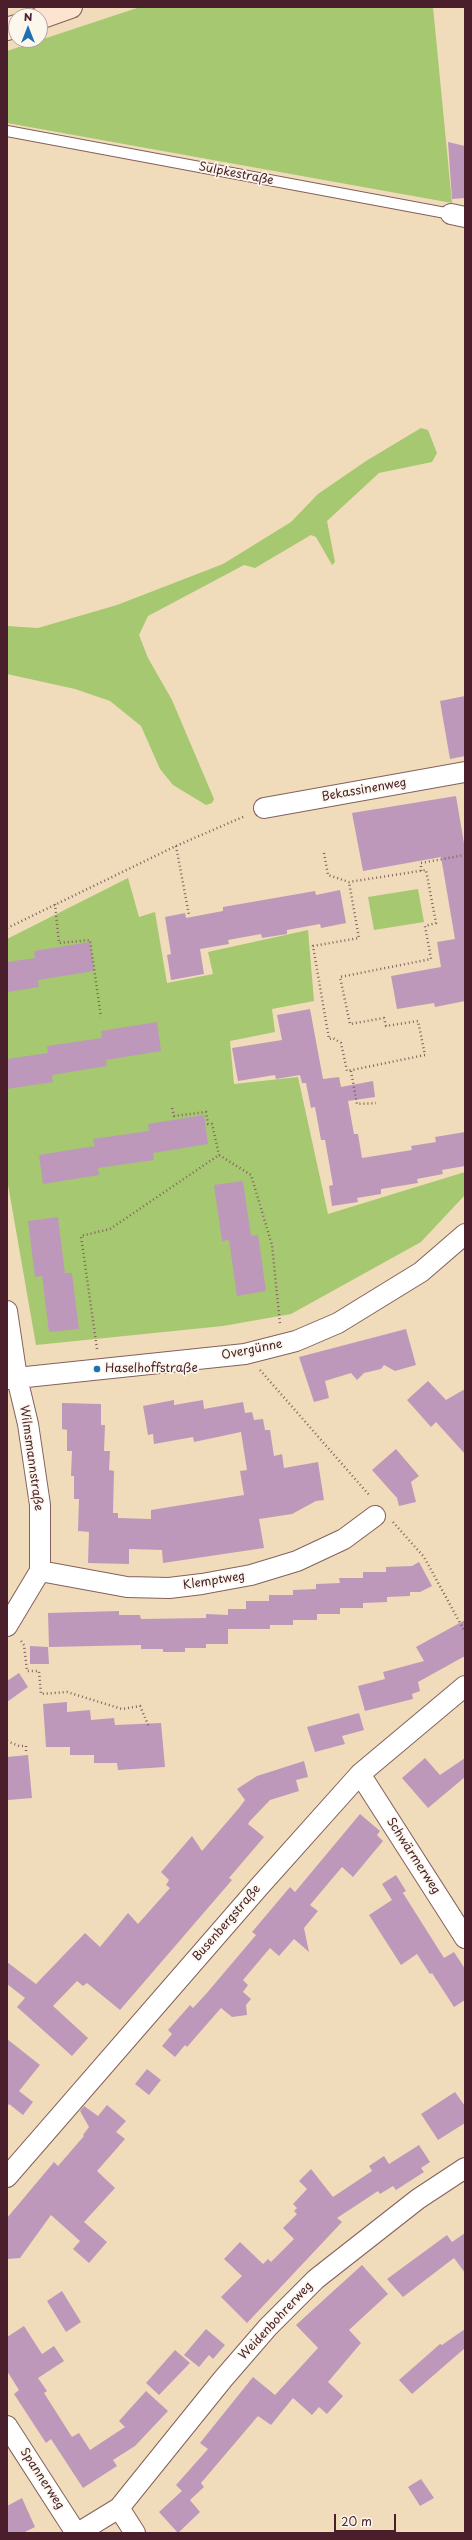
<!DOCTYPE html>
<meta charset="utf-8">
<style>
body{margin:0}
#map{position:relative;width:472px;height:2540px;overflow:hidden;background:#f0dcba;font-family:"Playpen Sans",sans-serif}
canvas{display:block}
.frame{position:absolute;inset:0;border:8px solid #4a1f2b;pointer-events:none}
.north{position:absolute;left:8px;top:8px;width:40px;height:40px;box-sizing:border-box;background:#fbf7ec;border:1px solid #b4a19f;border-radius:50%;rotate:0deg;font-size:11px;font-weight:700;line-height:16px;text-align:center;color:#4a1f2b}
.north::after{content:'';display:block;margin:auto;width:14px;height:18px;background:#1f6fb2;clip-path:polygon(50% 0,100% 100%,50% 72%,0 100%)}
.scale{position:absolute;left:334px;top:2514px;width:62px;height:18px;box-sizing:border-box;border:2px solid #4a1f2b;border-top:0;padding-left:5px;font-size:12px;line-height:14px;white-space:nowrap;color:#4a1f2b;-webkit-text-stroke:3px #fbf7ec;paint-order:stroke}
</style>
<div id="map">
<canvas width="472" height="2540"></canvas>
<div class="frame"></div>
<div class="north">N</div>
<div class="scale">20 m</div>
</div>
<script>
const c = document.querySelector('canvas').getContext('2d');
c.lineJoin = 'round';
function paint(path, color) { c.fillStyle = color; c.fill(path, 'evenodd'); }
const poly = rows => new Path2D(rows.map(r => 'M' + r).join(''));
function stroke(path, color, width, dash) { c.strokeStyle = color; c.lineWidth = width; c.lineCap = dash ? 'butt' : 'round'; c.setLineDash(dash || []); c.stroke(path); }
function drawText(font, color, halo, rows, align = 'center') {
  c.font = font + ' "Playpen Sans",sans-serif'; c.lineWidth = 3.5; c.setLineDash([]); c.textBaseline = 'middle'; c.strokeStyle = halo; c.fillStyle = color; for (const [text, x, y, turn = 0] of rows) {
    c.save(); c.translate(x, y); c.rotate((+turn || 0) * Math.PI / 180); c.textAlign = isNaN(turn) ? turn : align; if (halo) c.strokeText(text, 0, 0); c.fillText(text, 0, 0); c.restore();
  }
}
paint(poly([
 [140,7,433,7,452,203,7,123,7,51],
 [421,428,428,430,437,453,432,462,379,473,327,521,335,562,332,565,316,537,311,535,255,568,244,565,148,616,139,635,148,658,172,700,214,799,212,803,206,805,173,785,160,769,141,726,110,701,75,689,7,674,7,626,38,628,117,605,223,564,291,522,318,494,366,461],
 [128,878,139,917,155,912,167,983,213,974,208,952,308,930,314,1001,272,1009,275,1032,230,1041,234,1084,298,1077,328,1214,465,1172,465,1195,421,1242,291,1314,223,1326,36,1345,7,1179,7,939],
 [418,889,424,922,374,930,368,897]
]), '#a6c871');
paint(poly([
 [448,142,465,146,465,198,452,199],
 [465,696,465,756,450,759,440,701],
 [456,796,465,849,465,1001,435,1007,434,1003,397,1009,391,976,441,967,437,942,455,939,441,857,363,871,352,813],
 [340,890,346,923,321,928,320,924,287,930,287,934,262,938,261,934,228,940,229,944,200,949,204,974,171,980,167,955,171,954,165,917,185,913,186,918,223,911,223,907,315,891,316,895],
 [90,942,94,971,38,980,39,987,7,992,7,962,35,958,34,951],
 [310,1009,323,1079,339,1077,341,1087,373,1081,375,1097,348,1101,354,1134,358,1134,362,1158,412,1150,411,1146,436,1142,435,1137,465,1132,465,1166,442,1170,443,1174,417,1179,418,1183,381,1189,381,1194,357,1198,358,1202,332,1206,329,1186,333,1185,325,1140,321,1140,315,1107,311,1108,306,1083,302,1083,300,1075,276,1079,275,1075,238,1081,232,1048,282,1040,277,1015],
 [157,1022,161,1051,106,1060,107,1066,52,1075,53,1082,7,1089,7,1059,48,1053,47,1046,102,1038,101,1031],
 [204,1115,208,1144,153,1153,154,1160,98,1168,99,1175,43,1184,39,1155,95,1146,93,1139,149,1131,148,1124],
 [243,1181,251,1236,258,1235,266,1291,237,1296,229,1240,222,1241,214,1185],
 [58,1217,65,1273,72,1273,79,1329,49,1332,42,1276,35,1277,28,1221],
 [406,1329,416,1365,395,1371,384,1365,381,1369,364,1373,357,1380,351,1373,325,1381,329,1398,314,1402,299,1357],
 [428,1381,446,1400,465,1389,465,1454,436,1422,431,1427,407,1400],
 [174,1400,174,1405,203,1400,204,1409,243,1402,245,1413,252,1412,254,1420,263,1419,265,1430,270,1430,274,1456,282,1454,284,1468,318,1462,324,1500,316,1501,292,1514,259,1519,264,1548,163,1563,162,1550,129,1549,129,1564,88,1563,89,1532,78,1531,79,1499,74,1499,74,1476,71,1476,72,1451,67,1451,67,1430,62,1429,62,1403,101,1404,101,1425,105,1425,104,1451,110,1451,109,1470,114,1471,113,1513,118,1513,118,1518,151,1519,151,1510,244,1495,240,1471,247,1470,241,1432,194,1442,193,1437,154,1444,153,1434,148,1435,143,1406],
 [396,1449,419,1476,411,1482,416,1502,399,1506,397,1498,372,1470],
 [419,1562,432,1586,420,1592,410,1592,410,1596,387,1597,387,1602,363,1603,363,1608,340,1608,340,1614,317,1614,317,1620,293,1620,293,1625,270,1625,270,1629,228,1629,228,1644,206,1644,206,1648,185,1648,185,1652,163,1652,163,1649,141,1649,141,1645,49,1647,48,1613,119,1611,119,1615,140,1615,141,1619,206,1618,206,1614,228,1615,228,1609,246,1609,246,1601,269,1601,269,1595,293,1595,293,1590,316,1589,316,1584,340,1583,339,1578,363,1578,363,1572,386,1572,386,1567,412,1566],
 [465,1620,465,1656,418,1682,420,1691,412,1694,413,1699,365,1711,358,1686,385,1679,383,1672,424,1661,416,1647],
 [30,1646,48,1647,49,1664,30,1664],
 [19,1673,28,1687,7,1702,7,1681],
 [67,1702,67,1712,90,1710,91,1720,114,1718,115,1725,161,1723,165,1767,118,1770,117,1763,94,1763,94,1755,70,1755,70,1747,46,1747,43,1704],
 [359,1713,364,1730,342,1736,345,1744,315,1752,307,1727],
 [28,1755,32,1798,8,1800,7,1757],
 [425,1758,440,1775,465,1758,465,1777,428,1808,402,1778],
 [304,1761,308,1777,296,1780,299,1791,270,1800,250,1821,248,1824,264,1837,229,1878,232,1880,120,2010,87,1983,83,1986,77,1981,53,2006,88,2038,72,2056,17,2007,25,1998,7,1984,7,1962,36,1984,85,1933,100,1947,128,1913,138,1924,170,1888,166,1885,169,1880,161,1872,192,1836,202,1851,239,1808,245,1800,237,1789,257,1776],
 [360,1814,380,1831,377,1835,383,1841,353,1877,342,1867,310,1905,318,1911,304,1928,309,1952,294,1939,279,1956,270,1948,243,1980,248,1985,243,1992,251,1999,246,2005,247,2015,232,2017,221,2008,187,2047,185,2045,175,2057,162,2046,172,2034,168,2030,190,2005,193,2008,206,1994,256,1935,252,1932,290,1887,295,1892],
 [396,1875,406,1891,399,1895,403,1893,444,1958,454,1952,465,1969,465,2000,454,2007,432,1973,430,1974,417,1954,401,1965,369,1915,392,1900,382,1884],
 [7,2039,40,2065,19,2091,33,2102,23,2115,9,2104,7,2107],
 [147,2069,161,2080,149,2095,135,2084],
 [455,2092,465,2106,465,2123,438,2140,421,2114],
 [107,2105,126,2121,116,2132,125,2139,97,2171,115,2188,84,2222,107,2242,89,2263,73,2249,80,2241,51,2215,20,2258,7,2259,7,2218,54,2162,58,2166,84,2136,83,2135,89,2127,80,2111,84,2106,98,2116],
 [419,2145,430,2162,421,2168,424,2172,396,2190,393,2186,380,2194,378,2191,337,2218,342,2222,247,2323,221,2297,242,2276,224,2259,240,2242,263,2264,268,2259,271,2262,294,2239,283,2228,297,2214,294,2211,297,2208,293,2204,307,2189,299,2181,311,2169,333,2197,372,2171,369,2166,384,2156,389,2164],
 [465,2233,465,2273,454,2258,403,2297,387,2279,447,2235,452,2242],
 [362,2265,388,2294,349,2330,361,2343,328,2382,343,2396,327,2414,319,2407,312,2415,293,2398,271,2425,258,2416,201,2483,204,2487,190,2500,200,2512,178,2533,159,2512,182,2491,176,2485,208,2449,200,2443,253,2377,275,2395,318,2348,296,2325],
 [62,2291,81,2322,66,2332,47,2301],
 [24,2326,42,2354,54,2346,64,2361,38,2378,47,2391,44,2393,72,2437,79,2433,90,2450,125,2427,119,2421,146,2391,168,2411,135,2446,113,2460,117,2466,83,2488,51,2439,46,2443,14,2394,19,2390,7,2371,7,2337],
 [206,2329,225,2345,213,2359,209,2355,199,2367,184,2355],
 [465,2329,465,2348,412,2394,399,2380,440,2344,442,2345],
 [175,2350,190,2363,159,2395,146,2383],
 [421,2479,434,2498,420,2506,408,2487],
 [22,2498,35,2527,23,2533,7,2533,7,2506]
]), '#be98ba');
const lane = poly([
 [7,131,451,214]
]);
const street = poly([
 [451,214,465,217],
 [264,808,465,772],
 [7,1311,17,1378,28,1424,40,1505,40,1571,7,1626],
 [7,1379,245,1354,296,1341,338,1323,421,1272,465,1234],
 [40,1571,127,1587,169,1588,202,1584,251,1575,297,1561,344,1539,375,1516],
 [360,1774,465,1938],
 [7,2177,258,1888,360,1774,465,1686],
 [7,2426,76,2533],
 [119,2508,223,2379,268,2327,316,2279,418,2199,465,2168],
 [78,2533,119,2508,135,2533]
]);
const secondary = poly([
 [40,18,71,7],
 [7,29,16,26]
]);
stroke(lane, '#84615d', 12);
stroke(street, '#84615d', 22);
stroke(secondary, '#84615d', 24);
stroke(poly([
 [176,846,189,915],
 [324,853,328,875,349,882,426,870,436,923,425,926,431,959,340,977,350,1024,384,1018,386,1026,418,1021,425,1055,347,1071,341,1043,333,1038,329,1039,313,946,359,938,349,882],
 [421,871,421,863,465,855],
 [55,904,59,943,90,940,101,1017],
 [7,928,176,846,245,816],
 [351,1071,357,1104,376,1103],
 [172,1108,174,1116,206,1112,208,1124,212,1124,219,1155],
 [97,1349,81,1236,110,1229,219,1155,251,1175,272,1245,280,1324],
 [260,1370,370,1496],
 [393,1522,424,1557,465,1632],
 [21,1641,24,1645,27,1671,39,1671,41,1694,67,1692,122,1709,140,1706,149,1727],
 [7,1741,19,1746,26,1746,26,1754]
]), '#84615d', 2.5, [1, 3]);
stroke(lane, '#fff', 10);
stroke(street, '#fff', 20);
stroke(secondary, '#fde4d1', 22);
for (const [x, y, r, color] of [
 [97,1369,4,"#1f6fb2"]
]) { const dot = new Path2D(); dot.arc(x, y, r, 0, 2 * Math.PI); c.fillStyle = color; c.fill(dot); stroke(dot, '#fbf7ec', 1.5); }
drawText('12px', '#4a1f2b', '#fbf7ec', [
 ["Sulpkestraße",236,174,11],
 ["Bekassinenweg",364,790,-10],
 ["Overgünne",252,1350,-11],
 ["Wilmsmannstraße",31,1458,82],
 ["Klemptweg",214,1581,-9],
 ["Schwärmerweg",413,1856,57],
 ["Busenbergstraße",227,1923,-49],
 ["Weidenbohrerweg",276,2321,-47],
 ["Spannerweg",42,2479,57]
]);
drawText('12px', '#4a1f2b', '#fbf7ec', [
 ["Haselhoffstraße",105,1369]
], 'left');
</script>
